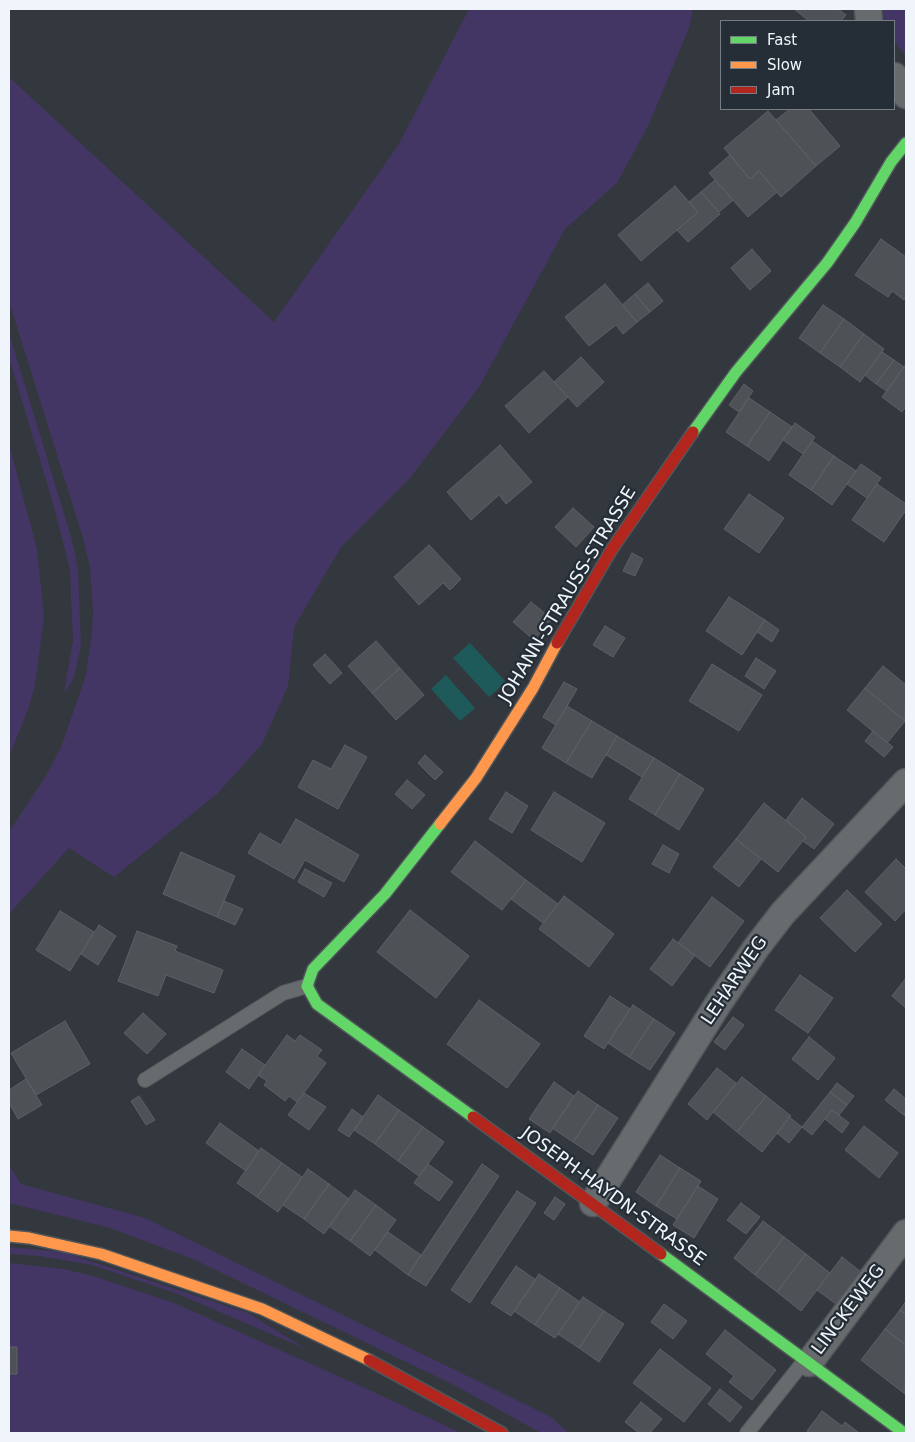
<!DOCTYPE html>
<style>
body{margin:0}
#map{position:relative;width:915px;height:1442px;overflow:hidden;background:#32383d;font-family:"DejaVu Sans",sans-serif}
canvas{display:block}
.frame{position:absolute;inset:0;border:10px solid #eff5fb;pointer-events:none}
.legend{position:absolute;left:720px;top:20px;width:175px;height:90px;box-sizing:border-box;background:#252e36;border:1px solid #767e85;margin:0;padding:6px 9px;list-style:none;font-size:15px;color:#eff5fb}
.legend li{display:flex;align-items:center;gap:10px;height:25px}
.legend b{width:25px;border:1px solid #767e85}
</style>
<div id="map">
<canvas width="915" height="1442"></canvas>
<div class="frame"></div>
<ul class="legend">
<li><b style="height:6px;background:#63d668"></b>Fast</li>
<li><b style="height:6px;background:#ff974d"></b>Slow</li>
<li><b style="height:6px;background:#b3261e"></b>Jam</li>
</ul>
</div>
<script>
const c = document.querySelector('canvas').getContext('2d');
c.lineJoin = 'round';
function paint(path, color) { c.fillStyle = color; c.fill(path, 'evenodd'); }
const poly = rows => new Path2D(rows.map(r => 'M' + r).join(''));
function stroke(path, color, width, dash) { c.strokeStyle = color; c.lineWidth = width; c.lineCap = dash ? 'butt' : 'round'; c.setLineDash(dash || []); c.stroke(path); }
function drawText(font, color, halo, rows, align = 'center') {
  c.font = font + ' "DejaVu Sans",sans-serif'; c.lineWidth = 4.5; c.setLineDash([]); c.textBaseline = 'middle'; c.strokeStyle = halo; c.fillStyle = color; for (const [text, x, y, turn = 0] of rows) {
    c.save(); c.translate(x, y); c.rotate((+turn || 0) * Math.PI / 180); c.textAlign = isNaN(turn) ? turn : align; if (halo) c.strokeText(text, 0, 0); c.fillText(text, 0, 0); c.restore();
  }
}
paint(poly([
 [469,9,693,9,689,28,649,124,617,183,565,229,479,387,410,478,341,547,294,627,288,686,262,744,218,793,114,877,69,848,9,914,9,832,47,774,62,745,86,675,92,631,93,613,90,567,83,538,9,301,9,77,274,322,399,144],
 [883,9,906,9,906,56,894,41,894,21,884,21],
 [9,333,72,540,78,569,81,646,75,673,71,683,64,692,73,641,70,570,53,503,9,358],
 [9,444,37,549,44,617,35,685,29,707,9,757],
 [9,1165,21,1184,145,1218,551,1417,569,1433,541,1433,456,1386,193,1259,110,1228,9,1203],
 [9,1247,63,1252,248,1313,306,1349,178,1294,92,1265,40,1256,9,1254],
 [9,1263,63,1269,90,1275,174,1303,365,1388,461,1433,9,1433]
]), '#443664');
paint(poly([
 [470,643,506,682,489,697,453,658],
 [446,675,475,708,460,721,431,689]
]), '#1e5a5a');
const building = poly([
 [794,9,838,9,846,15,841,21,809,21,794,9],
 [790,109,809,109,840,146,816,166,776,120,790,109],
 [768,111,816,166,781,197,759,171,750,179,724,148,768,111],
 [730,155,750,179,759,171,777,192,748,217,709,173,730,155],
 [715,180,733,200,719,212,701,192,715,180],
 [675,186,698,212,641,261,618,235,675,186],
 [701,192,720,214,688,242,677,230,698,212,689,202,701,192],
 [881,239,906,257,906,296,904,300,892,291,888,297,855,275,881,239],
 [752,249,771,271,750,290,731,268,752,249],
 [648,283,663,301,650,312,635,294,648,283],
 [605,284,637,322,623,334,616,325,589,346,565,317,605,284],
 [635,294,650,312,637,322,622,305,635,294],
 [823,305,844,319,820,353,799,338,823,305],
 [844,319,864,334,840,367,820,353,844,319],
 [864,334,884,349,860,382,840,367,864,334],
 [882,352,894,360,876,384,865,375,882,352],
 [581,357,604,382,577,407,554,382,581,357],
 [894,360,904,367,887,391,876,384,894,360],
 [906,364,906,406,902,412,882,397,906,364],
 [544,371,568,397,529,433,505,406,544,371],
 [744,384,753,391,739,412,729,405,744,384],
 [749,398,770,412,747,446,726,432,749,398],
 [770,412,792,427,769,461,747,446,770,412],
 [795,423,815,437,803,454,783,440,795,423],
 [812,441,834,456,811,490,789,475,812,441],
 [500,445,532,482,506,504,499,495,471,520,447,492,500,445],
 [834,456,856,471,832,505,811,490,834,456],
 [861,464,881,478,867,498,847,484,861,464],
 [877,484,906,504,906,510,884,542,852,520,877,484],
 [749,494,784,518,759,553,724,529,749,494],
 [573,508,594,527,576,547,555,527,573,508],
 [429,545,461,579,450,590,443,583,419,605,394,577,429,545],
 [632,553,643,559,635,576,623,571,632,553],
 [729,597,765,620,742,655,706,631,729,597],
 [531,602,552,619,534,640,513,622,531,602],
 [765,620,779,630,772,642,757,632,765,620],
 [605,626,625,638,613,657,593,645,605,626],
 [376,641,400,668,372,693,348,666,376,641],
 [325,654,342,673,330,684,313,665,325,654],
 [756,658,776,671,764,689,745,676,756,658],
 [712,664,762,695,739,731,689,701,712,664],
 [883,666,906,685,905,721,865,688,883,666],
 [400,668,424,695,396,720,372,693,400,668],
 [564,682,577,689,556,725,543,717,564,682],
 [865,688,905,721,887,743,847,710,865,688],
 [567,706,592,721,566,763,542,748,567,706],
 [592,721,617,736,592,778,566,763,592,721],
 [873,731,893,747,884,757,865,741,873,731],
 [617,736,654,758,642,777,606,755,617,736],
 [345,745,367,757,338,809,298,787,313,760,331,769,345,745],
 [425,755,443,772,435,780,418,763,425,755],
 [654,758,680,774,655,815,629,799,654,758],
 [680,774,704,789,679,830,655,815,680,774],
 [407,780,425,795,412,809,395,794,407,780],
 [506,792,528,806,512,833,489,819,506,792],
 [554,792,605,823,582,862,531,830,554,792],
 [802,798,834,824,814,849,803,841,806,837,786,820,802,798],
 [764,803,806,837,778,872,736,839,764,803],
 [296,819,359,855,344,882,305,860,294,879,248,853,260,833,281,845,296,819],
 [736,839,761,859,739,887,713,867,736,839],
 [475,841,526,880,502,910,451,872,475,841],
 [663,845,679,854,669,873,652,864,663,845],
 [181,852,235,876,217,917,163,894,181,852],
 [896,859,906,869,906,909,895,921,865,892,896,859],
 [305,869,332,883,324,897,298,882,305,869],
 [526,880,558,904,543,923,511,899,526,880],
 [847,890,882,924,855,952,820,918,847,890],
 [564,896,614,934,589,967,539,929,564,896],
 [712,897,744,921,710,967,678,943,712,897],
 [224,901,243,909,235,925,217,917,224,901],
 [410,910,469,956,436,998,377,952,410,910],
 [60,911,94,932,70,971,36,950,60,911],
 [99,925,116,936,98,965,81,954,99,925],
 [137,931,177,946,175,951,223,970,214,993,166,975,158,996,118,981,137,931],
 [673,939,695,955,672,986,650,969,673,939],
 [800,975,833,998,808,1033,775,1010,800,975],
 [906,978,906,1008,892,996,906,978],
 [610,996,630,1009,604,1049,584,1036,610,996],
 [479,1000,540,1044,507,1088,447,1044,479,1000],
 [633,1005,654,1019,629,1057,608,1043,633,1005],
 [143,1013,166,1034,147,1054,124,1033,143,1013],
 [733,1017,744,1025,725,1050,714,1042,733,1017],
 [654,1019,675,1033,650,1070,629,1057,654,1019],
 [65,1021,90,1064,36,1095,11,1053,65,1021],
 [287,1035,295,1041,300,1035,322,1050,317,1056,326,1063,297,1102,289,1096,285,1101,264,1085,267,1081,258,1075,287,1035],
 [809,1037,835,1058,818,1080,792,1059,809,1037],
 [242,1049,265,1065,249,1089,226,1072,242,1049],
 [717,1068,736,1083,707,1120,688,1104,717,1068],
 [742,1077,766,1096,737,1132,713,1112,742,1077],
 [26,1079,42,1105,18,1119,9,1103,9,1090,26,1079],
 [554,1082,574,1096,550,1133,529,1119,554,1082],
 [837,1083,854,1096,847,1105,830,1092,837,1083],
 [894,1089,906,1099,905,1116,885,1100,894,1089],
 [578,1091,598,1105,573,1142,552,1128,578,1091],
 [830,1092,847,1105,839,1115,832,1110,812,1135,802,1127,830,1092],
 [304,1093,326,1107,309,1130,288,1115,304,1093],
 [378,1095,399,1110,375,1144,354,1130,378,1095],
 [139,1096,155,1120,146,1125,131,1101,139,1096],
 [766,1096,791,1116,762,1152,737,1132,766,1096],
 [598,1105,618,1118,593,1155,573,1142,598,1105],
 [352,1109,363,1117,349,1137,338,1130,352,1109],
 [399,1110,423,1127,398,1161,375,1144,399,1110],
 [832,1110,849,1123,842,1133,825,1119,832,1110],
 [789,1117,802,1127,789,1143,777,1133,789,1117],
 [220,1123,259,1151,246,1171,206,1143,220,1123],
 [864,1126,898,1153,879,1178,845,1150,864,1126],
 [423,1127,444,1142,419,1176,398,1161,423,1127],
 [261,1148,282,1163,257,1197,237,1183,261,1148],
 [660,1155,680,1168,656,1206,636,1192,660,1155],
 [282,1163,302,1177,278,1212,257,1197,282,1163],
 [428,1164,453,1182,439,1201,414,1183,428,1164],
 [482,1164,499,1176,426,1286,408,1275,482,1164],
 [680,1168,701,1181,677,1219,656,1206,680,1168],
 [308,1169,329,1184,304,1219,283,1205,308,1169],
 [329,1184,349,1199,324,1234,304,1219,329,1184],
 [698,1186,718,1199,694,1238,673,1225,698,1186],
 [355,1190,376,1205,350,1241,329,1226,355,1190],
 [517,1191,536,1203,470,1303,451,1290,517,1191],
 [555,1197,565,1204,554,1220,544,1213,555,1197],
 [741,1203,760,1217,746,1234,727,1220,741,1203],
 [376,1205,396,1220,370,1256,350,1241,376,1205],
 [763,1221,784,1237,755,1275,734,1258,763,1221],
 [388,1232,421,1255,408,1275,375,1250,388,1232],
 [784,1237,806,1254,777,1292,755,1275,784,1237],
 [806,1254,830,1273,801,1311,777,1292,806,1254],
 [842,1257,861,1272,836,1304,817,1290,842,1257],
 [516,1266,536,1280,511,1316,491,1303,516,1266],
 [539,1274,560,1288,535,1325,514,1311,539,1274],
 [560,1288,580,1302,555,1338,535,1325,560,1288],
 [583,1297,604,1311,579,1348,558,1334,583,1297],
 [906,1301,906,1315,900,1310,906,1301],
 [664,1304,687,1321,673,1339,651,1322,664,1304],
 [900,1310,906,1315,906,1345,885,1329,900,1310],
 [604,1311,624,1324,599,1362,579,1348,604,1311],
 [885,1329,906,1345,905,1394,861,1360,885,1329],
 [725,1330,776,1370,752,1400,729,1382,734,1376,706,1354,725,1330],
 [9,1347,17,1347,17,1374,9,1374,9,1347],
 [660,1349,711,1388,684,1422,633,1383,660,1349],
 [720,1389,742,1407,730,1422,708,1404,720,1389],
 [641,1402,662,1419,650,1433,639,1433,625,1422,641,1402],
 [822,1411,842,1426,845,1422,859,1433,810,1433,807,1431,822,1411]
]);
paint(building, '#4e5257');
stroke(building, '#5d6065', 1);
const lane = poly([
 [145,1080,283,993,307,986],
 [747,1433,805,1360]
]);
const street = poly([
 [868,9,869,21],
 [894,76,906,95],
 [593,1203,718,1004,756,948,783,913,906,782],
 [809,1363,906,1233]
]);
const fast = poly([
 [693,432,736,372,827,263,855,223,891,162,906,143],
 [440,824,385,894,313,969,307,986,317,1004,473,1117],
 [661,1254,904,1433]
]);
const slow = poly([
 [440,824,476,778,533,688,557,643],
 [9,1236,29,1238,101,1254,262,1309,369,1360]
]);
const jam = poly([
 [557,643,612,549,693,432],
 [473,1117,661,1254],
 [369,1360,502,1433]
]);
stroke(lane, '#51565b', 16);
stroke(street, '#51565b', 29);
stroke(fast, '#51565b', 14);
stroke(slow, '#51565b', 14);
stroke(jam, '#51565b', 14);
stroke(lane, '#686b6d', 14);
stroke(street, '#686b6d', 26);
stroke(fast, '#63d668', 11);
stroke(slow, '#ff974d', 11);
stroke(jam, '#b3261e', 11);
drawText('18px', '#eff5fb', '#252e36', [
 ["JOHANN-STRAUSS-STRASSE",568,595,-59],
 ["LEHARWEG",735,981,-56],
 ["JOSEPH-HAYDN-STRASSE",613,1197,36],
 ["LINCKEWEG",849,1310,-53]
]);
</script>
